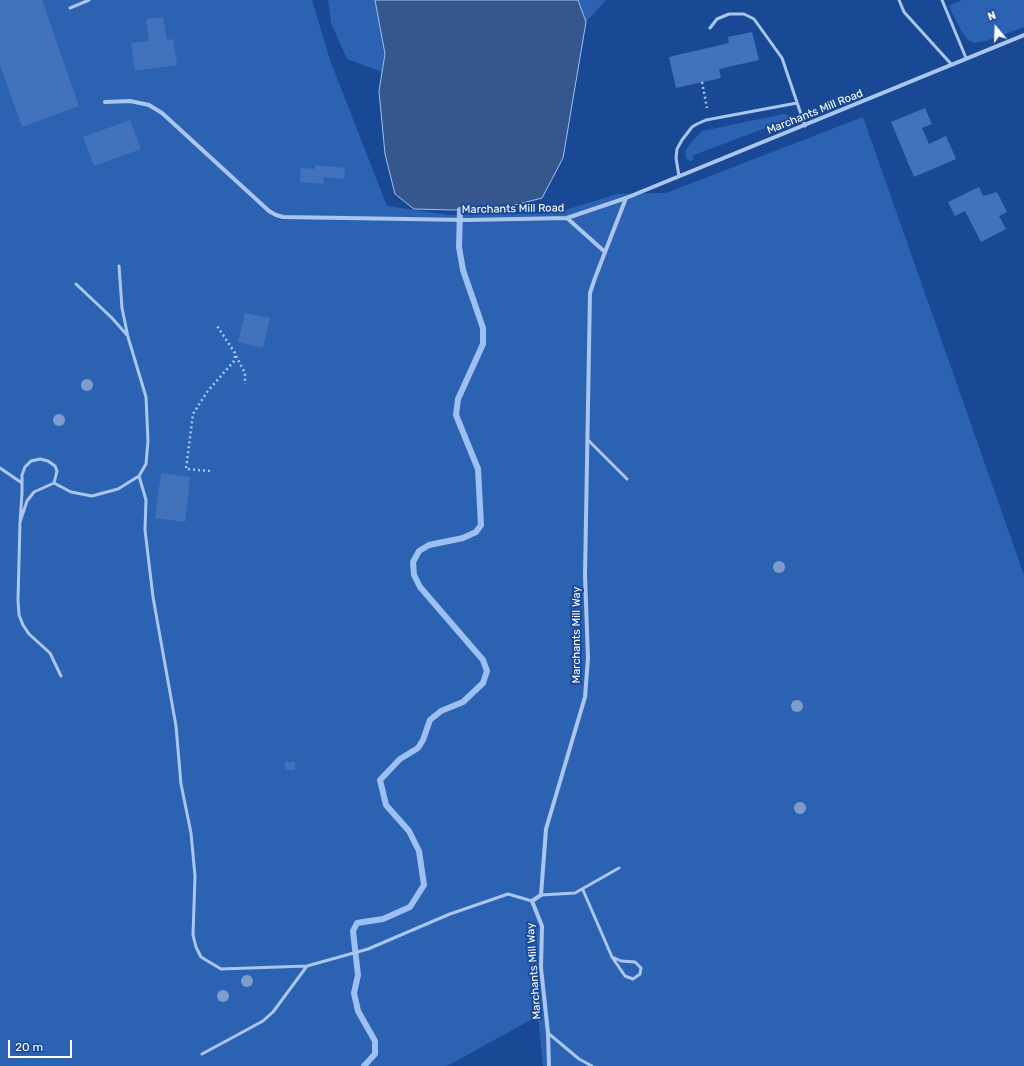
<!DOCTYPE html>
<style>
body{margin:0}
#map{position:relative;width:1024px;height:1066px;overflow:hidden;background:#194994;font-family:Rubik,sans-serif}
canvas{display:block}
.north{position:absolute;left:976px;top:8px;width:40px;height:40px;-webkit-text-stroke:3px #194994;paint-order:stroke;rotate:341deg;font-size:11px;font-weight:700;line-height:16px;text-align:center;color:#fff}
.north::after{content:'';display:block;margin:auto;width:14px;height:18px;background:#fff;clip-path:polygon(50% 0,100% 100%,50% 72%,0 100%)}
.scale{position:absolute;left:8px;top:1040px;width:64px;height:18px;box-sizing:border-box;border:2px solid #fff;border-top:0;padding-left:5px;font-size:12px;line-height:14px;white-space:nowrap;color:#fff;-webkit-text-stroke:3px #194994;paint-order:stroke}
</style>
<div id="map">
<canvas width="1024" height="1066"></canvas>
<div class="north">N</div>
<div class="scale">20 m</div>
</div>
<script>
const c = document.querySelector('canvas').getContext('2d');
c.lineJoin = 'round';
function paint(path, color) { c.fillStyle = color; c.fill(path, 'evenodd'); }
const poly = rows => new Path2D(rows.map(r => 'M' + r).join(''));
function stroke(path, color, width, dash) { c.strokeStyle = color; c.lineWidth = width; c.lineCap = dash ? 'butt' : 'round'; c.setLineDash(dash || []); c.stroke(path); }
function drawText(font, color, halo, rows, align = 'center') {
  c.font = font + ' Rubik,sans-serif'; c.lineWidth = 4; c.setLineDash([]); c.textBaseline = 'middle'; c.strokeStyle = halo; c.fillStyle = color; for (const [text, x, y, turn = 0] of rows) {
    c.save(); c.translate(x, y); c.rotate((+turn || 0) * Math.PI / 180); c.textAlign = isNaN(turn) ? turn : align; if (halo) c.strokeText(text, 0, 0); c.fillText(text, 0, 0); c.restore();
  }
}
paint(poly([
 [0,0,312,0,330,60,387,206,449,215,556,213,617,194,666,193,863,117,1024,575,1024,1066,543,1066,538,1016,447,1066,0,1066],
 [328,0,375,0,385,54,382,72,347,59,331,23],
 [578,0,606,0,586,22],
 [962,0,1024,0,1024,27,986,41,974,43,968,40,962,32,949,7,950,5],
 [784,114,790,116,790,123,785,125,786,123,784,121,694,155,693,158,695,159,690,161,686,158,685,151,689,145,702,131]
]), '#2c62b2');
const water = poly([
 [375,0,578,0,586,22,563,158,542,198,499,209,454,210,414,209,395,194,385,154,379,91,385,54,375,0]
]);
paint(water, '#36578e');
stroke(water, '#9dc0f2', 1);
stroke(poly([
 [364,1066,375,1054,375,1041,358,1011,354,993,358,975,353,931,357,923,383,919,410,907,424,885,419,851,409,831,386,805,380,780,400,759,418,748,423,740,430,720,441,711,463,702,483,683,487,671,483,660,420,587,414,575,413,562,419,551,429,545,463,538,476,532,481,525,478,469,456,415,458,399,483,344,483,328,463,270,459,247,460,210]
]), '#9dc0f2', 6);
paint(poly([
 [0,0,42,0,79,106,22,127,0,65],
 [163,17,167,40,173,39,177,65,135,71,131,43,149,41,146,19],
 [752,32,759,60,719,69,721,78,676,88,669,57,729,43,728,37],
 [925,108,932,124,922,128,929,144,946,136,956,159,914,177,891,122],
 [130,120,141,149,94,166,83,137],
 [315,165,345,168,344,179,324,177,323,184,300,182,301,168,315,169],
 [979,187,983,196,997,192,1007,212,999,216,1006,229,981,242,965,211,955,216,948,202],
 [245,313,270,318,263,348,238,342],
 [161,473,190,477,185,522,155,518],
 [285,762,295,762,295,770,285,770]
]), '#4272bb');
stroke(poly([
 [702,82,707,108],
 [236,356,245,373,245,384],
 [210,471,186,469,193,414,207,392,235,360,235,353,217,326]
]), '#aac6f0', 2.5, [2, 3]);
stroke(poly([
 [899,0,904,12,952,65],
 [942,0,966,58],
 [70,8,89,0],
 [710,28,717,19,729,14,744,14,754,19,782,58,805,126],
 [679,176,676,158,677,149,682,140,692,127,697,124,706,120,797,103],
 [119,266,122,308,128,337,146,397,148,441,146,464,139,476,146,500,145,530,153,597,176,726,181,784,191,833,195,876,193,935,196,947,201,957,221,969,307,966,368,949,450,914,508,894,532,901],
 [76,284,112,318,127,335],
 [588,440,627,479],
 [0,468,22,483],
 [54,483,71,492,92,496,118,489,139,476],
 [20,522,27,501,34,492,54,483,57,471,55,466,48,461,40,459,31,461,25,467,22,475,22,493,20,522,18,600,19,615,23,625,29,634,50,653,61,676],
 [583,890,612,957],
 [541,895,575,893,619,868],
 [612,957,621,961,635,962,641,968,640,974,633,979,625,976,612,957],
 [548,1033,579,1059,592,1066],
 [202,1054,263,1021,273,1012,307,966]
]), '#aac6f0', 3);
stroke(poly([
 [105,102,130,101,149,105,162,113,269,211,276,215,283,217,467,220,567,218,626,198,1024,35],
 [567,218,605,252],
 [549,1066,548,1033,541,968,542,926,532,901,541,895,546,829,585,697,588,658,585,575,590,293,595,278,626,198]
]), '#aac6f0', 4);
c.fillStyle = '#7e9dcd';
for (const [x, y] of [
 [87,385],
 [59,420],
 [779,567],
 [797,706],
 [800,808],
 [247,981],
 [223,996]
]) { c.beginPath(); c.arc(x, y, 6, 0, 2 * Math.PI); c.fill(); }
drawText('11px', '#fff', '#194994', [
 ["Marchants Mill Road",815,112,-22],
 ["Marchants Mill Road",513,209,-1],
 ["Marchants Mill Way",577,635,-90],
 ["Marchants Mill Way",534,971,-94]
]);
</script>
